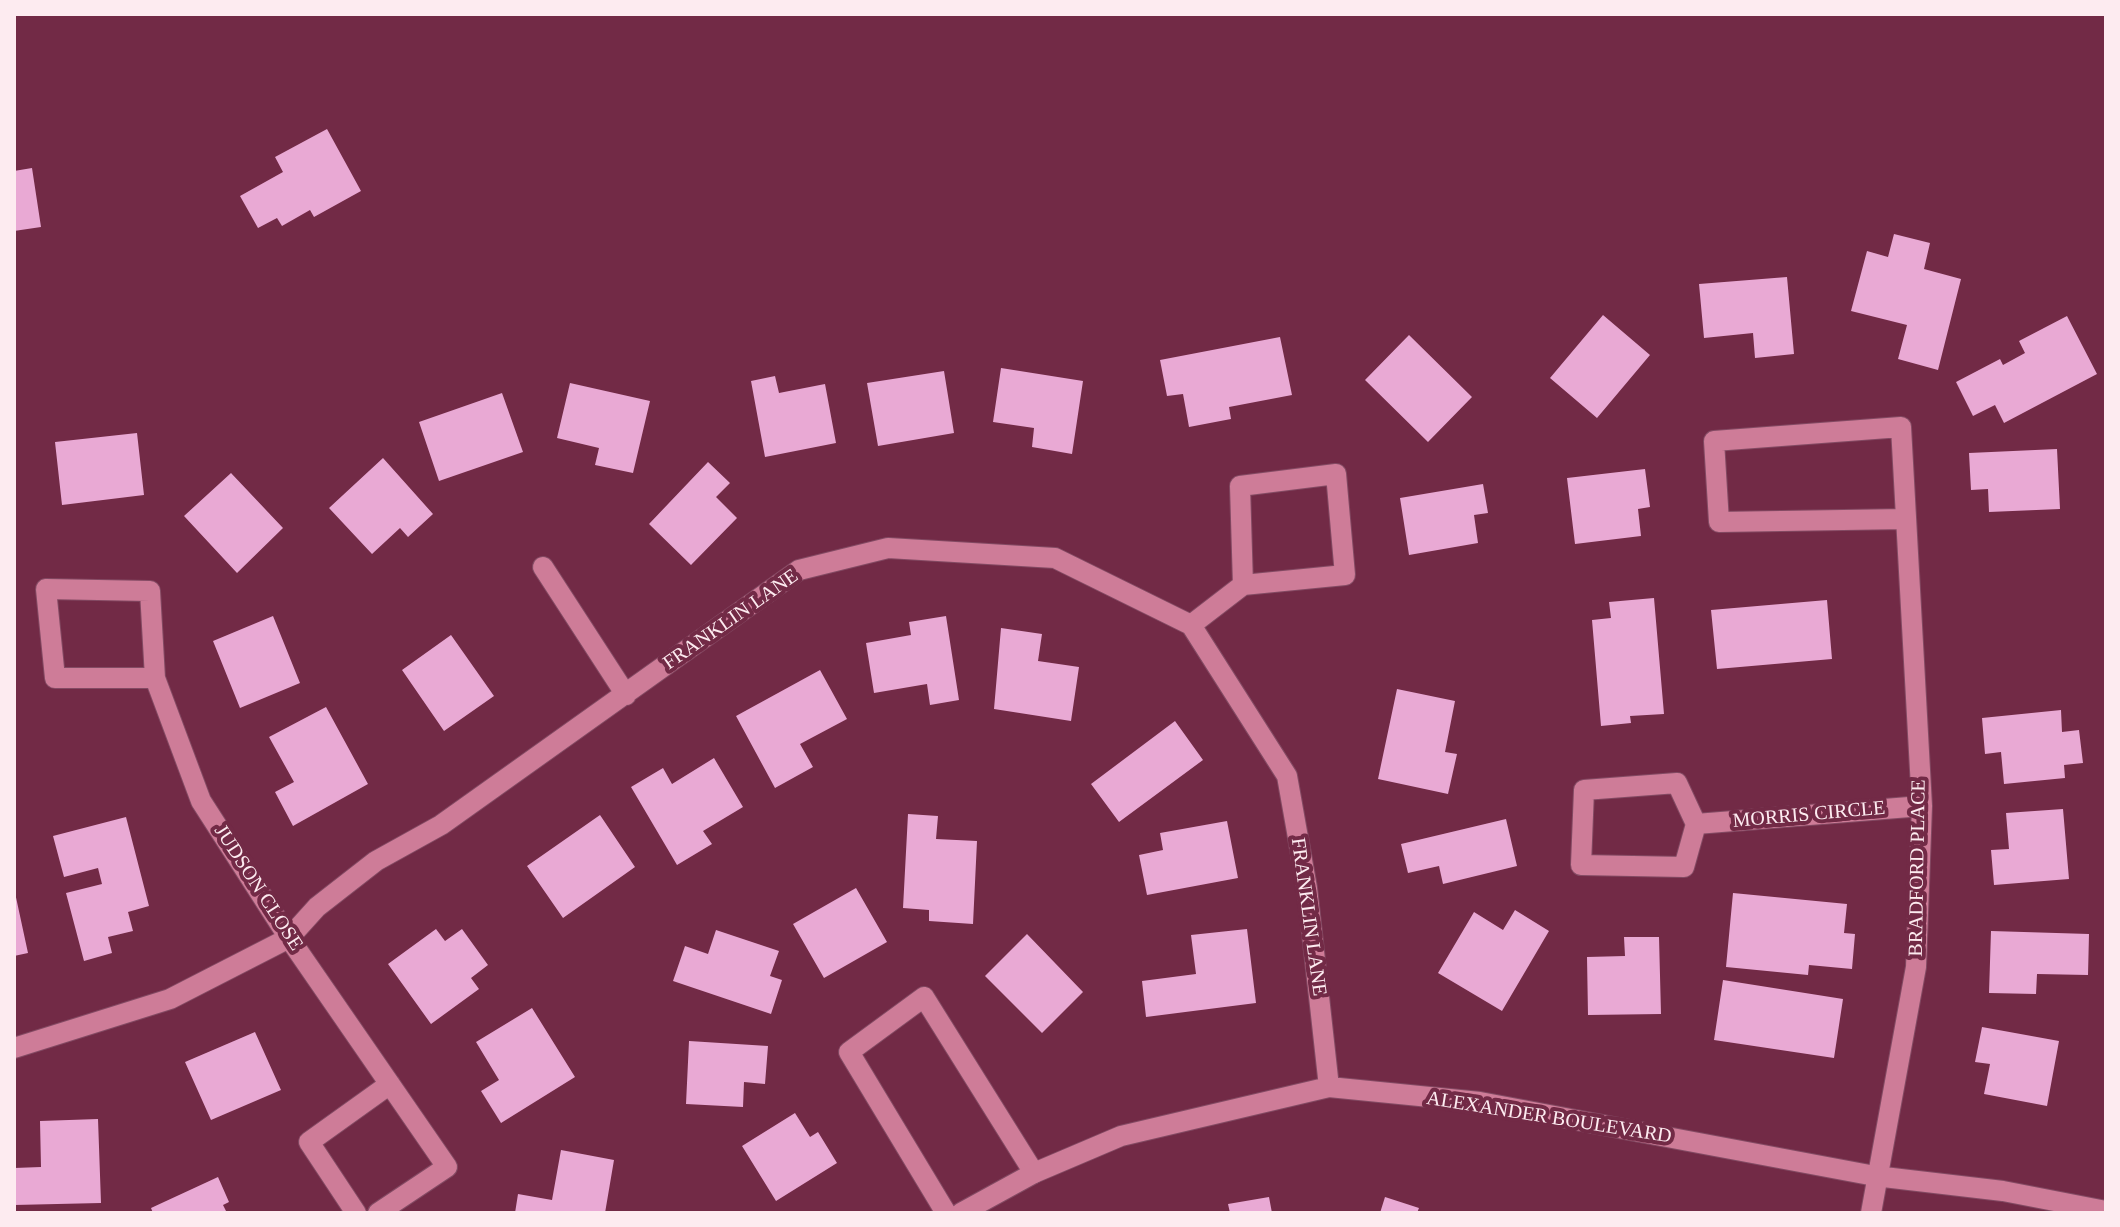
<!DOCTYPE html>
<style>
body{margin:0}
#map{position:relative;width:2120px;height:1227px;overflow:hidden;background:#722a46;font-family:Georgia,serif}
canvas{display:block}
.frame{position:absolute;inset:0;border:16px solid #fdebf0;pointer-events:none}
</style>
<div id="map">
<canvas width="2120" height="1227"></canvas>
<div class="frame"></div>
</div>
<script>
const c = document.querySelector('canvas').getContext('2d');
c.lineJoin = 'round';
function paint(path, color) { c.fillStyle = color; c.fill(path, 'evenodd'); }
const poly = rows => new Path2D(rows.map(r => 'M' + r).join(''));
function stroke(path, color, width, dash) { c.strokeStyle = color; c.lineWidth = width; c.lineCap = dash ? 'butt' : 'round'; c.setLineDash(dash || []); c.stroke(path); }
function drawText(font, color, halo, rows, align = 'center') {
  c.font = font + ' Georgia,serif'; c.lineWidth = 8; c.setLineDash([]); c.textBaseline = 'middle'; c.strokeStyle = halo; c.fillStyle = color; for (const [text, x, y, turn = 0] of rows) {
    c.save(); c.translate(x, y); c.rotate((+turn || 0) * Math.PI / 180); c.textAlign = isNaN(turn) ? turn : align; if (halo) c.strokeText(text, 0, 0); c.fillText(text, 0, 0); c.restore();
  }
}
paint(poly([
 [327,129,361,191,314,217,310,210,282,226,277,218,258,228,240,196,283,172,275,157],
 [32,168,41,227,14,231,14,171],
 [1894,234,1930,243,1924,269,1961,279,1938,370,1898,359,1907,325,1851,311,1867,251,1888,257],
 [1787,277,1794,354,1755,358,1753,333,1704,338,1699,284],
 [1603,315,1650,355,1597,418,1550,378],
 [2067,316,2097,374,2004,423,1995,405,1973,416,1956,382,2000,359,2003,365,2025,353,2019,341],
 [1409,335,1472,397,1428,442,1365,380],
 [1280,337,1292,395,1229,407,1231,419,1189,427,1183,394,1167,396,1160,360],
 [1001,368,1083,381,1072,454,1032,447,1034,428,993,422],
 [944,371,954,433,878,446,867,383],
 [775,376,779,393,825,384,836,443,765,457,751,381],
 [570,383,650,401,633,473,595,465,599,448,557,438],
 [502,393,523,452,439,481,419,422],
 [137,433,144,495,62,505,55,442],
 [2057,449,2060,509,1989,512,1988,489,1971,490,1969,453],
 [383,458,433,514,408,537,400,528,372,554,329,508],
 [708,462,730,483,716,497,737,518,691,565,649,524],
 [1645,469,1650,507,1638,509,1641,536,1575,544,1567,478],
 [231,473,283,528,237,573,184,516],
 [1483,484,1488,513,1474,515,1478,543,1409,555,1400,498],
 [1654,598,1664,714,1630,716,1631,723,1601,726,1592,620,1611,618,1609,602],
 [1827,600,1832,659,1717,669,1711,610],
 [273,616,300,683,240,708,213,641],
 [946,616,959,700,930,705,927,684,874,693,866,643,911,635,909,622],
 [1001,628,1042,634,1038,661,1079,667,1071,721,994,709],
 [451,635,494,696,444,731,402,670],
 [820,670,847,719,800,744,813,767,775,788,736,716],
 [1397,689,1455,701,1445,752,1457,754,1448,794,1378,779],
 [326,707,368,784,293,826,275,792,294,782,269,737],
 [2061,710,2062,732,2079,730,2083,763,2064,765,2065,778,2004,784,2001,752,1985,754,1982,718],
 [1175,721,1203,760,1119,822,1091,784],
 [714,758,743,807,703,831,712,844,677,865,631,787,663,768,672,784],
 [2063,809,2069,879,1994,885,1991,850,2009,849,2006,813],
 [908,814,938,816,936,839,977,841,973,924,929,921,929,910,903,908],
 [600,815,635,867,563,918,527,866],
 [126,817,149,906,128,912,133,931,108,937,112,953,84,961,66,893,102,884,98,868,64,877,53,836],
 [1506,819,1517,866,1443,884,1439,866,1408,873,1401,844],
 [1227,821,1238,878,1147,895,1139,855,1163,850,1160,833],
 [14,888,28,953,14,956],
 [856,888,887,942,824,978,793,924],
 [1733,893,1847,904,1844,933,1855,934,1852,969,1809,965,1808,975,1726,967],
 [1515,910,1549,931,1502,1011,1438,973,1474,912,1503,930],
 [436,929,445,941,462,929,488,965,471,978,479,989,431,1024,388,964],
 [1247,929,1256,1003,1146,1017,1142,981,1196,974,1191,935],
 [716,930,779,951,770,976,782,980,771,1014,673,981,685,946,708,954],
 [1991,931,2089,934,2088,975,2037,974,2036,994,1989,993],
 [1027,934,1083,992,1042,1033,985,976],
 [1624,937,1659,937,1661,1014,1588,1015,1587,957,1625,956],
 [1723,980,1843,999,1834,1058,1714,1040],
 [532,1008,575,1077,501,1123,481,1091,499,1080,476,1042],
 [1982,1027,2059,1041,2047,1106,1984,1094,1990,1064,1975,1062],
 [255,1032,281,1090,211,1120,185,1062],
 [689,1041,768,1046,765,1084,744,1082,743,1107,686,1104],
 [795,1113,810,1137,818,1132,837,1163,776,1201,742,1146],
 [98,1119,101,1203,14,1205,14,1168,41,1167,40,1121],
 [561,1150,614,1160,605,1213,515,1213,518,1194,552,1200],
 [218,1177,229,1202,223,1205,227,1213,153,1213,151,1208],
 [1269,1197,1272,1213,1230,1213,1228,1204],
 [1385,1197,1419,1208,1417,1213,1380,1213]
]), '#e9a9d4');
const lane = poly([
 [1191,625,1243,585,1240,486,1336,474,1345,575,1243,585],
 [946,1213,849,1052,924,997,1034,1173]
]);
const street = poly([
 [543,567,626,695],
 [155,678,55,678,46,589,150,591,155,678,201,801,289,938,447,1167,378,1213],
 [1696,824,1684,867,1581,865,1584,790,1677,783,1696,824,1922,806],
 [14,1048,170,999,289,938,317,907,376,861,441,825,799,570,888,548,1055,558,1191,625,1287,776,1307,888,1329,1087],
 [356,1213,309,1142,390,1084],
 [961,1213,1034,1173,1121,1136,1329,1087,1480,1102,1875,1176,2003,1191,2106,1211],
 [1871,1213,1916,967,1922,806,1901,427,1714,441,1719,522,1905,519]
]);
stroke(lane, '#834a63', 22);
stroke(street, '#834a63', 22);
stroke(lane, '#ce7c98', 20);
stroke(street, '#ce7c98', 20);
drawText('20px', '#fdebf0', '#722a46', [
 ["FRANKLIN LANE",731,620,-35],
 ["MORRIS CIRCLE",1809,815,-5],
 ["BRADFORD PLACE",1918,868,-89],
 ["JUDSON CLOSE",258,888,57],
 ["FRANKLIN LANE",1308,917,82],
 ["ALEXANDER BOULEVARD",1549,1118,9]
]);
</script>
